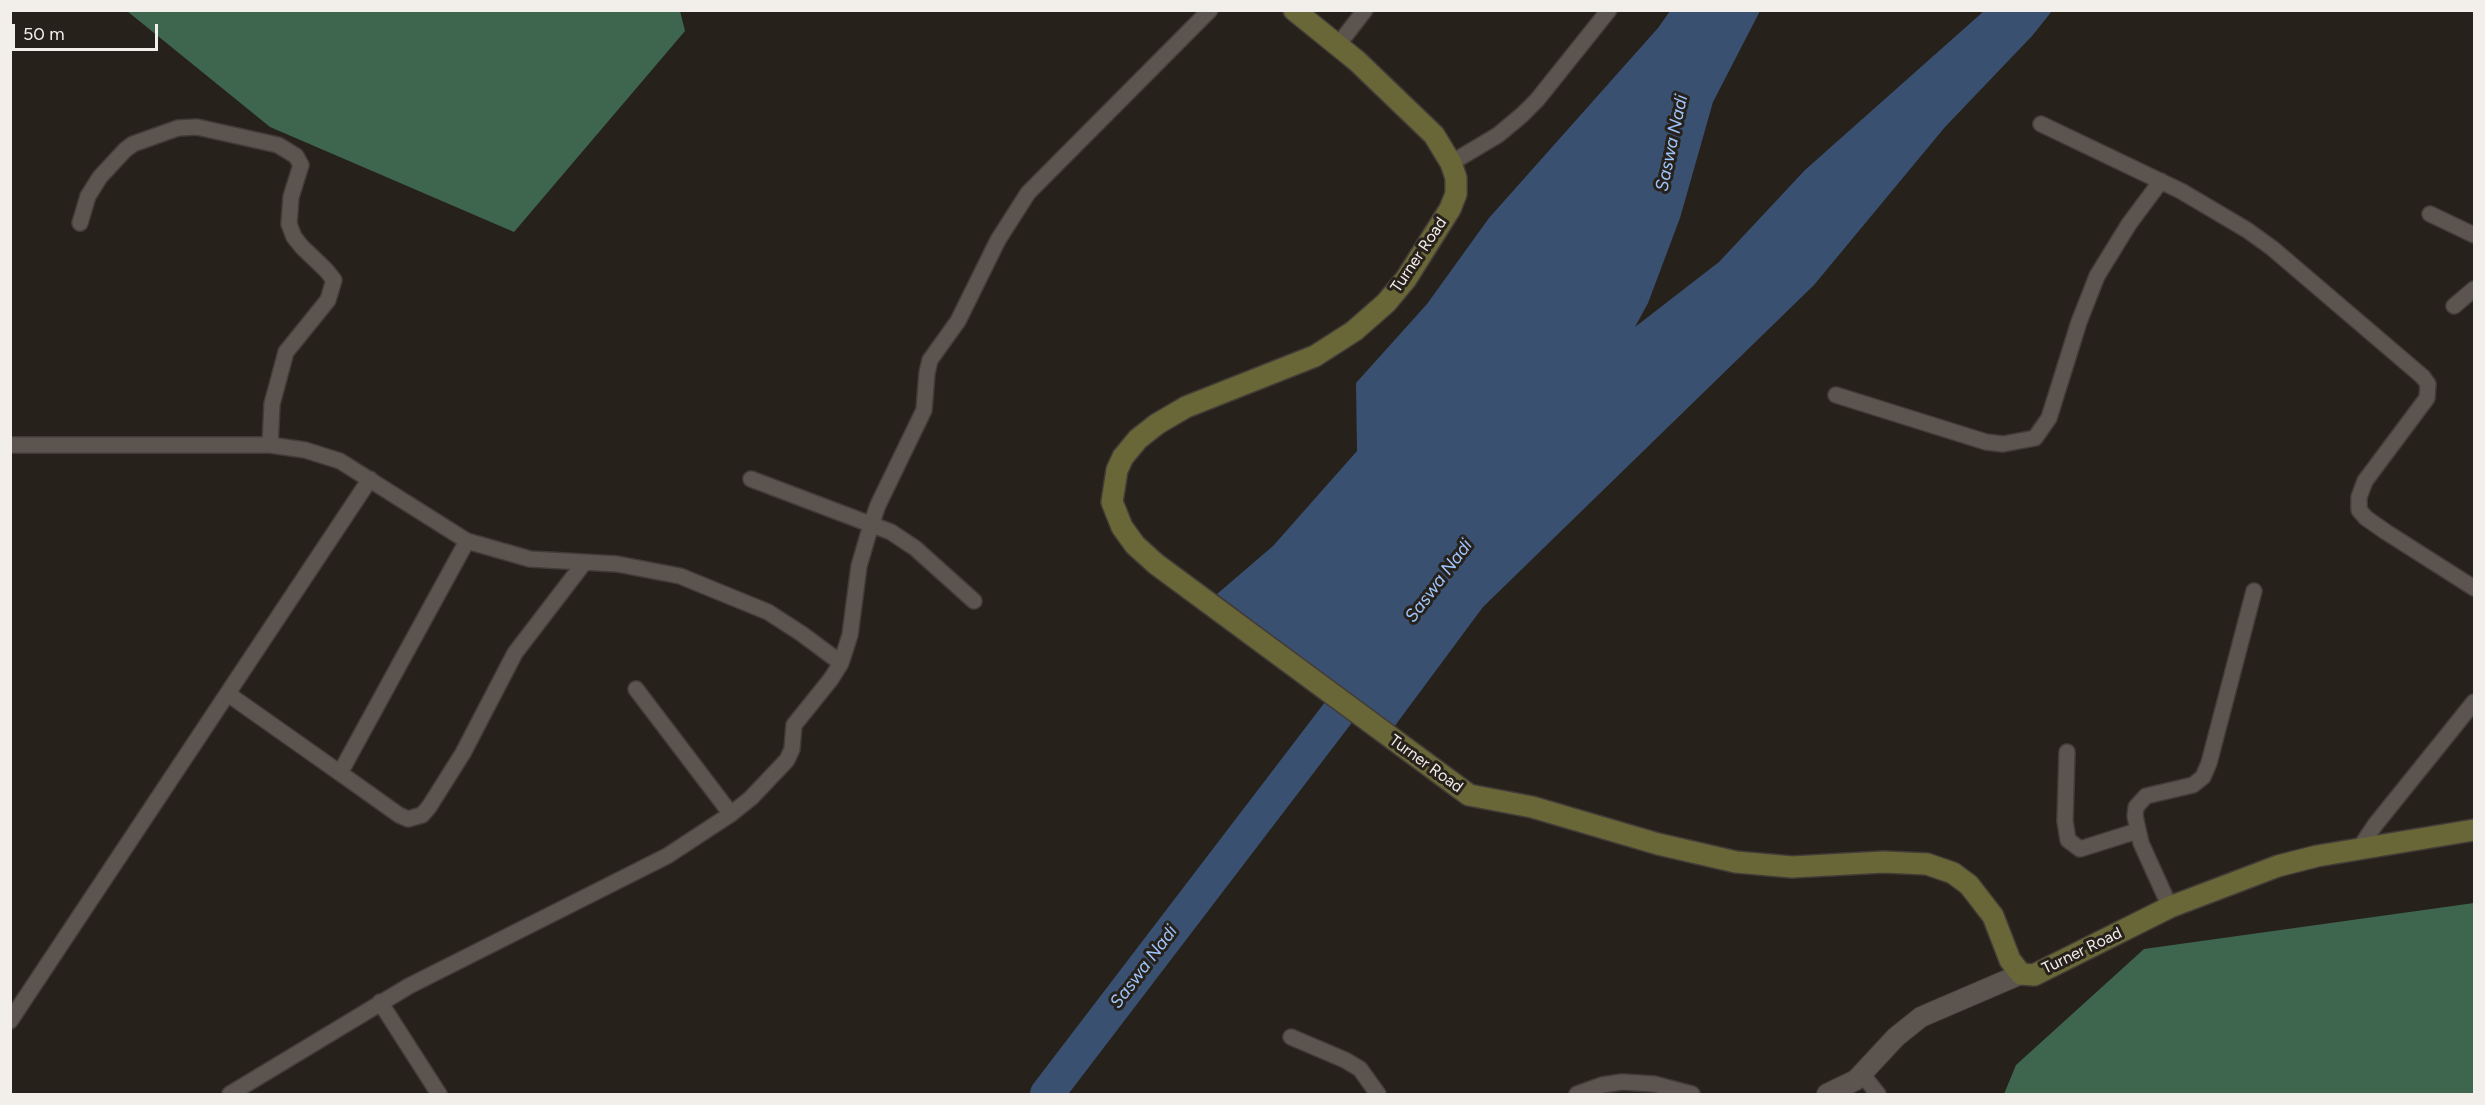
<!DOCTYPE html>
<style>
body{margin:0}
#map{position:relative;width:2485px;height:1105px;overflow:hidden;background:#27211b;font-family:Figtree,sans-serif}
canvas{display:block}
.frame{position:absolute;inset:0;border:12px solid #f2eeea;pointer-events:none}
.scale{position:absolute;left:12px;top:24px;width:146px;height:27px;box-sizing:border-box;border:3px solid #f2eeea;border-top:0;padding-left:8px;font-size:18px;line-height:21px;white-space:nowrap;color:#f2eeea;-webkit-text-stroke:4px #27211b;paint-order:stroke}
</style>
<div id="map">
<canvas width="2485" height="1105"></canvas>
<div class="frame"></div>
<div class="scale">50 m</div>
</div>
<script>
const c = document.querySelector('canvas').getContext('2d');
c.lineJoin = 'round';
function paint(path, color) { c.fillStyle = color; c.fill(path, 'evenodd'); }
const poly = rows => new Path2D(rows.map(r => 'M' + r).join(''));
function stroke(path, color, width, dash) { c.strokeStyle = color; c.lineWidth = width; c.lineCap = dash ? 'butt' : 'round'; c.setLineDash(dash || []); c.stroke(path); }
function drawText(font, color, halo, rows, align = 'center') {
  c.font = font + ' Figtree,sans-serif'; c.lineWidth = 6; c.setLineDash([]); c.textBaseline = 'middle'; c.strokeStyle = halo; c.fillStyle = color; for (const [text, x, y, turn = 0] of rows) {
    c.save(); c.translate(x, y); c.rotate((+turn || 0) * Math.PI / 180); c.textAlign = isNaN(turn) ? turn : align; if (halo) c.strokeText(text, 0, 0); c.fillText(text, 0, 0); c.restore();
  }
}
paint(poly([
 [680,11,685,31,514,232,270,127,127,11],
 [2474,903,2474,1094,2004,1094,2016,1065,2144,949]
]), '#3e654e');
paint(poly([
 [1670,11,1760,11,1713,102,1680,218,1648,303,1635,327,1719,262,1805,170,1984,11,2052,11,2032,36,1945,127,1814,285,1483,607,1394,727,1217,594,1273,546,1357,451,1356,383,1427,304,1489,218,1658,28]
]), '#3a5070');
stroke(poly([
 [1047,1094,1367,675]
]), '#3a5070', 34);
const minor = poly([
 [1338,45,1365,10],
 [2041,124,2181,191,2247,230,2272,248,2423,377,2428,384,2427,398,2365,481,2359,497,2359,510,2366,518,2386,532,2474,588],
 [1451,163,1498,135,1522,115,1537,100,1609,10],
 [2430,214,2474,235],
 [80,223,88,196,100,177,125,150,133,144,178,128,197,127,278,145,296,156,301,165,291,197,289,224,294,237,302,247,326,270,334,280,328,300,286,352,272,404,270,445],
 [2454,306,2474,289],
 [1836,395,1986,442,2003,444,2035,438,2049,418,2079,322,2097,276,2129,224,2161,181],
 [10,445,270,445,305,450,340,461,467,541,530,559,617,564,680,576,768,612,802,634,841,663,850,635,859,566,871,525,878,505,924,410,927,373,930,360,958,321,998,240,1028,193,1210,10],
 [751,479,891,532,915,548,974,601],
 [467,541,340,773,399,815,408,819,422,815,429,807,463,753,515,653,584,563],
 [636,689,731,814],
 [228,694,340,773],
 [2067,752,2065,821,2068,840,2080,849,2137,831],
 [2359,849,2375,825,2474,702],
 [2170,907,2141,843,2135,816,2136,807,2146,796,2193,785,2203,777,2209,763,2254,591],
 [380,1002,439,1094],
 [10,1021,370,479],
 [1291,1037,1345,1060,1360,1069,1378,1094],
 [1862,1074,1878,1094],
 [230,1094,409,986,667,856,731,814,751,798,787,760,792,749,794,725,831,679,841,663],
 [1577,1094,1602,1085,1622,1082,1654,1084,1692,1094]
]);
const tertiary = poly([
 [1827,1094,1856,1080,1896,1037,1921,1017,2021,974]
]);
const secondary = poly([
 [1294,10,1357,61,1434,135,1451,163,1456,178,1456,194,1450,209,1406,279,1386,303,1354,331,1315,356,1186,407,1157,424,1138,439,1123,457,1117,470,1112,502,1122,527,1135,545,1156,564,1469,795,1532,807,1658,844,1736,862,1792,867,1884,862,1927,864,1953,873,1969,885,1993,916,2010,960,2021,974,2034,975,2170,907,2278,866,2317,856,2474,830]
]);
stroke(minor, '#423c38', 18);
stroke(tertiary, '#423c38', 22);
stroke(secondary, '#423c38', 24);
stroke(minor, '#5c554f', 15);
stroke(tertiary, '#5c554f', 20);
stroke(secondary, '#696637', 21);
drawText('16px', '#f2eeea', '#27211b', [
 ["Turner Road",1419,255,-56],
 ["Turner Road",1426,764,36],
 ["Turner Road",2082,951,-26]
]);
drawText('italic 18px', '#9ec5fc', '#27211b', [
 ["Saswa Nadi",1672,143,-78],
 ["Saswa Nadi",1439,581,-53],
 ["Saswa Nadi",1144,967,-53]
]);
</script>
